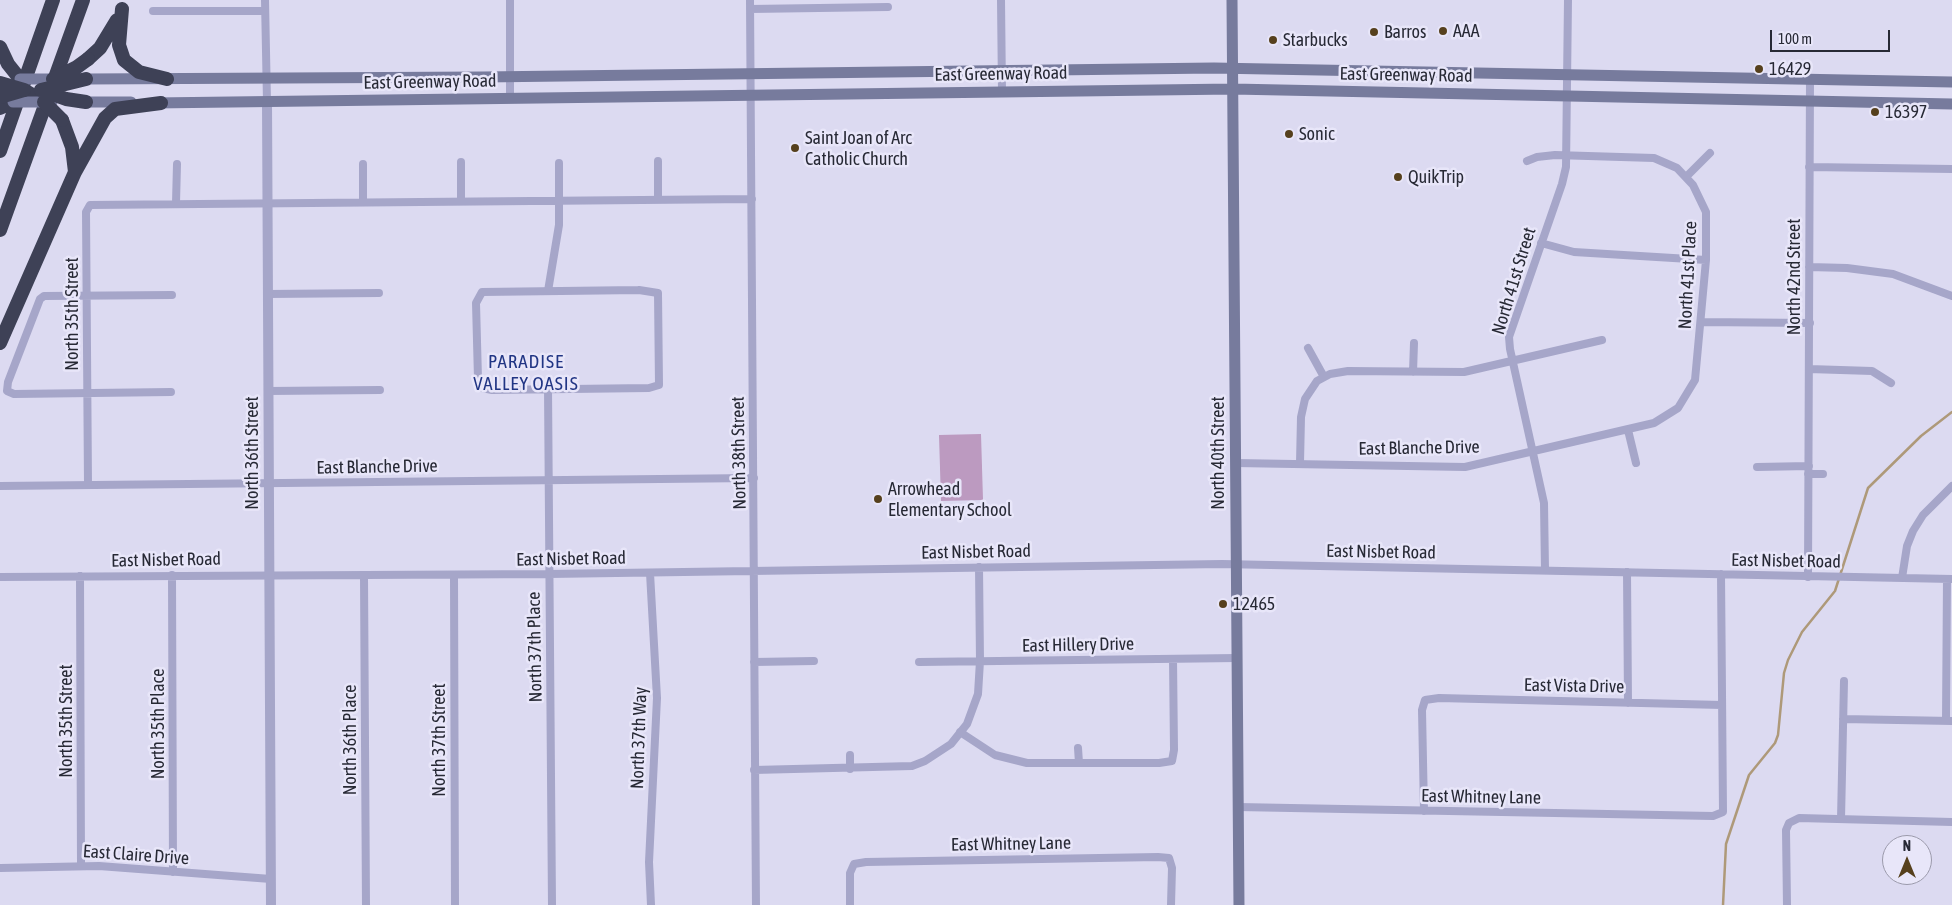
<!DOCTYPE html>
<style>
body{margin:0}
#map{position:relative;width:1952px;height:905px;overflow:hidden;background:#dcdaf1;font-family:"Asap Condensed",sans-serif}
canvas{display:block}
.north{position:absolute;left:1882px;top:835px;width:50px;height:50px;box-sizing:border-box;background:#e8e6f9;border:1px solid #9b9aab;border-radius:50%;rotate:0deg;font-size:14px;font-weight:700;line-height:20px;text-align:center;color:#272935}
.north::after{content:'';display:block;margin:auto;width:18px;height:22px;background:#56401d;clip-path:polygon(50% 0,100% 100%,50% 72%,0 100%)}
.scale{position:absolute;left:1770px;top:30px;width:120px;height:22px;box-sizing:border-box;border:2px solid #272935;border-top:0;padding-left:6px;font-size:15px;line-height:18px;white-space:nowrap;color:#272935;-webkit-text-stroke:4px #e8e6f9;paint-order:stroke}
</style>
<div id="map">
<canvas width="1952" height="905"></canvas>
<div class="north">N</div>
<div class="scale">100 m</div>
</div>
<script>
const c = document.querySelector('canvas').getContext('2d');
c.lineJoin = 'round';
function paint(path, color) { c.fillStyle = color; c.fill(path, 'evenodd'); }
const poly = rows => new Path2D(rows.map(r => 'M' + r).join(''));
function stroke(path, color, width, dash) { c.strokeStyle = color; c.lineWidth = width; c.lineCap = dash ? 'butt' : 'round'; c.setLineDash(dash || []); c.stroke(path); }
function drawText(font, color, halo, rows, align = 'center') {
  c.font = font + ' "Asap Condensed",sans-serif'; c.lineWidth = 5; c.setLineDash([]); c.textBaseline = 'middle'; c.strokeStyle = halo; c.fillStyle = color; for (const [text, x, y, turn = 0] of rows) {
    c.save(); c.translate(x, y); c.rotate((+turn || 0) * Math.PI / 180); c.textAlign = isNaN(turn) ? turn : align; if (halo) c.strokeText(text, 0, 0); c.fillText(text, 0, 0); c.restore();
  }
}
paint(poly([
 [981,434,983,500,941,501,939,435]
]), '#bc9ac0');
stroke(poly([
 [1723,905,1726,844,1749,775,1775,743,1778,735,1784,673,1788,660,1802,632,1835,591,1868,488,1921,436,1952,412]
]), '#ae9979', 2.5);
stroke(poly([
 [265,0,267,102],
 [510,0,510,98],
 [750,0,756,905],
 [1001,0,1002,92],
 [750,9,888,7],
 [153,11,265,11],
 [658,161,658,199],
 [461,162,461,201],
 [1809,167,1952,169],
 [1686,177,1710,153],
 [363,202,363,164],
 [176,203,177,164],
 [1541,243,1574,252,1706,260],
 [1809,267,1847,268,1893,274,1952,296],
 [639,290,658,293,659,385,649,388,492,390,482,388,478,379,476,303,482,292,639,290],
 [548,291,559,225,559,163],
 [268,294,379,293],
 [1701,322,1810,323],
 [1308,348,1324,377],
 [1809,369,1872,371,1891,383],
 [1413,372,1414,343],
 [548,388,552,905],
 [268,391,380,390],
 [171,392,14,394,7,391,8,382,40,299,44,296,172,295],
 [1628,430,1636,463],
 [1236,463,1465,467,1654,423,1678,408,1695,380,1706,260,1706,212,1693,185,1677,168,1654,158,1555,155,1537,157,1527,161],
 [1300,463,1301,417,1305,399,1317,381,1330,374,1348,371,1464,372,1602,340],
 [1757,467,1809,466],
 [1808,474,1823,474],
 [88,485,86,212,90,205,752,199],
 [0,486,754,478],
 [1545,570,1544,503,1510,349,1509,337,1562,184,1566,167,1568,0],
 [1627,572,1628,703],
 [650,573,657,698,649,862,651,905],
 [172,575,173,872],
 [454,575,455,905],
 [80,576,81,866],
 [364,576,366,905],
 [0,577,549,574,1222,564,1952,579],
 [1808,577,1810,79],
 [1902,578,1907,546,1913,531,1923,515,1952,486],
 [754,662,814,661],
 [919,662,1237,658],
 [1843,719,1952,721],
 [1946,721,1947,579],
 [960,732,995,755,1027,763,1159,763,1172,761,1174,750,1173,659],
 [1078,748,1079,763],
 [850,755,850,769],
 [754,770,912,766,925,761,951,744,967,724,978,694,980,661,979,567],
 [1238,807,1713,816,1723,812,1721,574],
 [1424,811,1422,710,1425,700,1439,698,1722,705],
 [1841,819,1844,681],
 [0,868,99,866,271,879],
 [850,905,850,873,854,864,866,862,1158,857,1169,858,1172,868,1171,905],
 [1787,905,1786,830,1789,823,1799,818,1952,822]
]), '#a6a6c9', 8);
stroke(poly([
 [267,102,271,905]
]), '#a6a6c9', 10);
stroke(poly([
 [1232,0,1239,905],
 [86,79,483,77,1214,68,1952,82],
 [86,102,131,102],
 [154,103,1233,89,1952,104]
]), '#777b9d', 11);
stroke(poly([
 [122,9,119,45,124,60,139,72,167,79],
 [0,47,8,64,20,79],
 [88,59,100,48,117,20],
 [24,90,44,102],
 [0,108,13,102],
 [62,120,72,147,75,172],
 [0,151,53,0],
 [0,230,83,0],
 [0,343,75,172,105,118,115,109,161,103]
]), '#3e4156', 14);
stroke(poly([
 [20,79,61,79],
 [13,102,52,102]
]), '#777b9d', 11);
stroke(poly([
 [53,79,77,67,88,59],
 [0,83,24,90],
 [41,90,66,99,86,102],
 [41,90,86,79],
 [0,97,24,90],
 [44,102,62,120]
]), '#3e4156', 14);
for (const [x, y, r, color] of [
 [1443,31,5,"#56401d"],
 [1374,32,5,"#56401d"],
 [1273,40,5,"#56401d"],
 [1759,69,5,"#56401d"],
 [1875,112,5,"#56401d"],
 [1289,134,5,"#56401d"],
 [795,148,5,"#56401d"],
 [1398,177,5,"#56401d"],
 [878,499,5,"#56401d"],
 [1223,604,5,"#56401d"]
]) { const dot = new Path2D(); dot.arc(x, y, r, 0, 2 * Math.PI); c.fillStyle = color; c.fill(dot); stroke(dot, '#e8e6f9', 2); }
drawText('18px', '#272935', '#e8e6f9', [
 ["AAA",1453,31],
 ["Barros",1384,32],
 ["Starbucks",1283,40],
 ["16429",1769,69],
 ["16397",1885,112],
 ["Sonic",1299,134],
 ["Saint Joan of Arc",805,138],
 ["Catholic Church",805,159],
 ["QuikTrip",1408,177],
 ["Arrowhead",888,489],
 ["Elementary School",888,510],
 ["12465",1233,604]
], 'left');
drawText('18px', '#272935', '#e8e6f9', [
 ["East Greenway Road",1001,74,-1],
 ["East Greenway Road",1406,75,1],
 ["East Greenway Road",430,82,-1],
 ["North 41st Place",1688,275,-87],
 ["North 42nd Street",1794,277,-90],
 ["North 41st Street",1514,281,-73],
 ["North 35th Street",72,314,-90],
 ["East Blanche Drive",1419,448,-1],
 ["North 36th Street",252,453,-90],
 ["North 38th Street",739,453,-91],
 ["North 40th Street",1218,453,-90],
 ["East Blanche Drive",377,467,-1],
 ["East Nisbet Road",976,552,-1],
 ["East Nisbet Road",1381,552,1],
 ["East Nisbet Road",571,559,-1],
 ["East Nisbet Road",166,560,-1],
 ["East Nisbet Road",1786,561,1],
 ["East Hillery Drive",1078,645,-1],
 ["North 37th Place",535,647,-91],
 ["East Vista Drive",1574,686,1],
 ["North 35th Street",66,721,-90],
 ["North 35th Place",158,724,-90],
 ["North 37th Way",639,738,-88],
 ["North 36th Place",350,740,-90],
 ["North 37th Street",439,740,-90],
 ["East Whitney Lane",1481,797,1],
 ["East Whitney Lane",1011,844,-1],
 ["East Claire Drive",136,855,4]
]);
c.letterSpacing = '1px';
drawText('19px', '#213584', '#e8e6f9', [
 ["PARADISE",526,362],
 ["VALLEY OASIS",526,384]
]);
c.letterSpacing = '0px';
</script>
